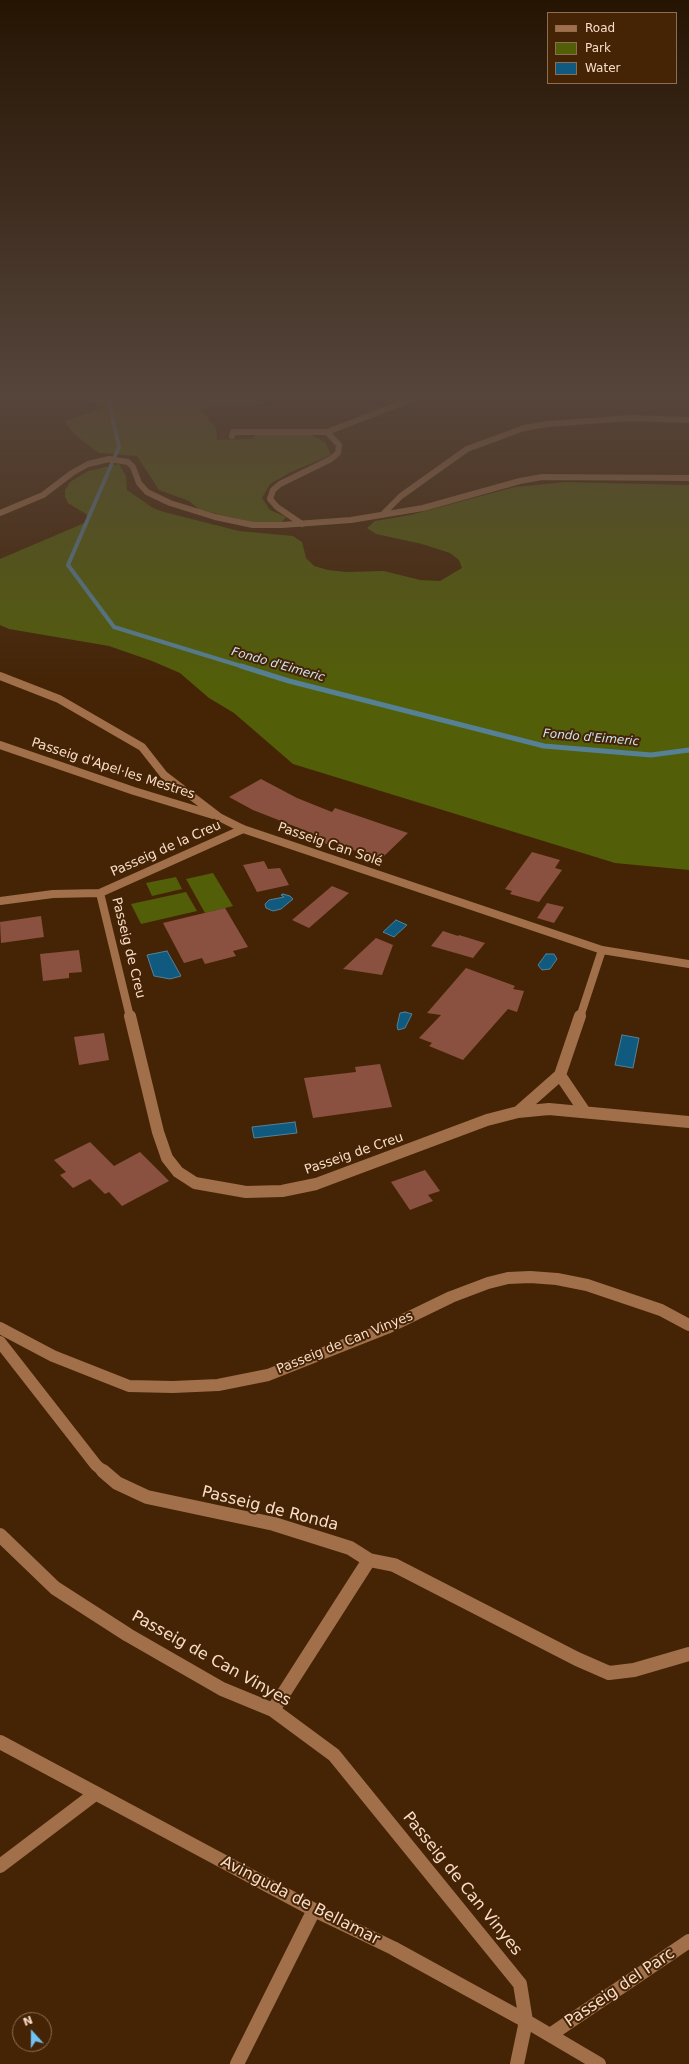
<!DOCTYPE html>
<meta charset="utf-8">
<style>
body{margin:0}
#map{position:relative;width:689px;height:2064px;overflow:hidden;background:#452405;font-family:"DejaVu Sans",sans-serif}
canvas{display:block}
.legend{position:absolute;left:547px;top:12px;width:130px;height:72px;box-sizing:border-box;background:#452405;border:1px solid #8d6e53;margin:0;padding:5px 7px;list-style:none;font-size:12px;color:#f9ddc9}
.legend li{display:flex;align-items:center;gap:8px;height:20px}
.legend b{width:20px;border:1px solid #8d6e53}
.north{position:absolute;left:12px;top:2012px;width:40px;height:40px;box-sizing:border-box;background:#452405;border:1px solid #8d6e53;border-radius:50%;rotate:339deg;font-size:11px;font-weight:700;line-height:16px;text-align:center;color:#f9ddc9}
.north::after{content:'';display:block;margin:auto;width:14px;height:18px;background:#70c1f4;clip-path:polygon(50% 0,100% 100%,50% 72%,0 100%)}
</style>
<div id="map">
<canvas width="689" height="2064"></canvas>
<ul class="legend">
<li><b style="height:5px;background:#a1704a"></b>Road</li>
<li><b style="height:11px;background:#525e08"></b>Park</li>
<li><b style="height:11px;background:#105a7f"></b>Water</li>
</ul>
<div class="north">N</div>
</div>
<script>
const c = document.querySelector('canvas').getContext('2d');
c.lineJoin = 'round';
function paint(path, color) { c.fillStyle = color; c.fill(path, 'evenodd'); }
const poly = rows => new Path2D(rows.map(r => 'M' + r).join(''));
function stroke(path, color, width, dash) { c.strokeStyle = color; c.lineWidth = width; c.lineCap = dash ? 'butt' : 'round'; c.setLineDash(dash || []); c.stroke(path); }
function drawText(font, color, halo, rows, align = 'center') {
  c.font = font + ' "DejaVu Sans",sans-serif'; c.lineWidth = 4; c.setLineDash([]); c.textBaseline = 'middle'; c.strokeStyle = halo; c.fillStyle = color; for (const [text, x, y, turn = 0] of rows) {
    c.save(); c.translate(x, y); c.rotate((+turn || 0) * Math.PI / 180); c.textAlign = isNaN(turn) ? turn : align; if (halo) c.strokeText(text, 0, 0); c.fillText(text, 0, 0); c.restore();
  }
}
paint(poly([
 [94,398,268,398,262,405,222,406,200,409,216,428,217,440,253,439,255,435,311,435,325,442,331,455,291,472,270,484,262,498,270,510,286,517,282,522,255,523,235,518,200,510,189,501,159,490,137,456,99,453,75,435,64,421,99,410],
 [119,464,126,476,127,490,153,508,164,512,239,531,293,536,302,542,306,558,314,566,328,570,346,572,384,571,420,580,440,581,462,568,459,560,450,553,422,544,376,534,367,528,375,521,410,515,515,487,565,482,689,485,689,870,615,863,293,764,234,713,209,698,180,673,152,661,109,646,9,629,0,625,0,559,89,521,86,514,68,503,65,497,65,490,70,482,88,471],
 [213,873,233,906,205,913,186,879],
 [176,877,182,889,152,896,146,883],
 [186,892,197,911,141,924,131,904]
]), '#525e08');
const water = poly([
 [283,894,290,896,293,899,281,909,273,911,266,908,265,904,269,900,284,897,281,895,283,894],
 [396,920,407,925,394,937,383,932,396,920],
 [167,951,181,976,170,979,154,976,147,955,167,951],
 [546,954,554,954,557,959,550,969,542,970,538,965,546,954],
 [405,1012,412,1014,405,1028,398,1030,397,1026,400,1013,405,1012],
 [622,1035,639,1038,633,1068,615,1065,622,1035],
 [295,1122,297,1133,254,1138,252,1127,295,1122]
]);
paint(water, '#105a7f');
stroke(water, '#568195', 1);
stroke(poly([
 [108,398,119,447,68,565,114,627,244,667]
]), '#568195', 4);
stroke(poly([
 [241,666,289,681,544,746,651,755,689,750]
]), '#568195', 5);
paint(poly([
 [261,779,297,798,332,812,335,808,408,833,380,860,330,841,327,844,305,836,309,832,253,810,229,797],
 [532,852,560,860,555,868,562,870,539,902,510,894,512,891,505,889],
 [264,861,268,869,280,868,289,885,257,892,243,865],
 [332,886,349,893,309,928,292,920],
 [547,903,564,907,554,923,537,918],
 [225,908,248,947,233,951,236,956,205,964,202,958,184,963,163,923],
 [41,916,44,937,1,943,0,922],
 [443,931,458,936,459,935,485,943,473,958,431,946],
 [376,938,393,945,382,975,343,969],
 [79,950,82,972,69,973,69,978,43,981,40,954],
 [466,968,515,986,513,989,524,991,517,1012,508,1009,463,1060,429,1046,432,1043,419,1038,441,1015,427,1013],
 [104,1033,109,1060,79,1065,74,1037],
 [380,1064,392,1107,313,1118,304,1078,356,1072,355,1067],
 [90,1142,114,1166,140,1152,169,1181,122,1206,109,1192,105,1194,90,1179,73,1188,60,1175,66,1172,54,1160],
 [425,1170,440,1191,428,1195,433,1201,410,1210,391,1182]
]), '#8a5140');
stroke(poly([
 [327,432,415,398],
 [232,436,233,432,327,432,339,445,338,453,331,459,280,484,273,490,270,499,277,507,302,524],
 [0,513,43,495,72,473,88,464,109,459,128,462,133,467,139,483,147,492,170,503,215,517,253,525,282,525,351,520,423,508,520,481,542,477,689,478],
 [384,513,401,496,467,449,524,428,547,424,630,418,689,420]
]), '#a1704a', 6);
stroke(poly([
 [0,676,59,699,142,747,164,775,219,817,243,829,602,950,689,964],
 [0,745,134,791,213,815],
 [100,893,130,1017],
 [0,901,53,894,100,893,243,829],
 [580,1017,602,950]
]), '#a1704a', 8);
stroke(poly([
 [130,1016,158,1132,167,1158,178,1172,195,1183,246,1192,282,1191,316,1184,487,1120,518,1112,549,1109,689,1122],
 [580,1016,560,1075,585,1112],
 [518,1112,560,1075],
 [0,1328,53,1356,129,1386,173,1387,218,1385,268,1375,387,1328,451,1297,488,1283,508,1278,530,1277,557,1279,587,1285,661,1310,689,1325],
 [0,1342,96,1465,104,1472]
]), '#a1704a', 12);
stroke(poly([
 [103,1471,117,1483,147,1497,274,1524,350,1548,369,1560,394,1565,577,1659,609,1673,634,1670,689,1654],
 [0,1535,55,1588,128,1635,222,1689,273,1710,334,1755,520,1984,526,2021,517,2064],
 [273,1710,369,1560],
 [0,1742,314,1910,393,1948,526,2021,599,2064],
 [0,1866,95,1794],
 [550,2035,689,1941],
 [237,2064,314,1910]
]), '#a1704a', 14);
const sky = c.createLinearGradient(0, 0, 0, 687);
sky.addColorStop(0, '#261403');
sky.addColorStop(0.58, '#56453b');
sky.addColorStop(1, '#56453b00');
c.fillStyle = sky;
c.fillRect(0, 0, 689, 687);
drawText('italic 12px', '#cae4f5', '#452405', [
 ["Fondo d'Eimeric",278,665,16],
 ["Fondo d'Eimeric",591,738,5]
]);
drawText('13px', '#f9ddc9', '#452405', [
 ["Passeig d'Apel·les Mestres",113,769,18],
 ["Passeig Can Solé",330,845,19],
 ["Passeig de la Creu",166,849,-24],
 ["Passeig de Creu",128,948,76],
 ["Passeig de Creu",354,1154,-19],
 ["Passeig de Can Vinyes",345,1343,-22]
]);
drawText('16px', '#f9ddc9', '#452405', [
 ["Passeig de Ronda",270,1509,14],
 ["Passeig de Can Vinyes",211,1659,29],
 ["Passeig de Can Vinyes",462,1884,51],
 ["Avinguda de Bellamar",300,1901,27],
 ["Passeig del Parc",620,1988,-34]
]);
</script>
